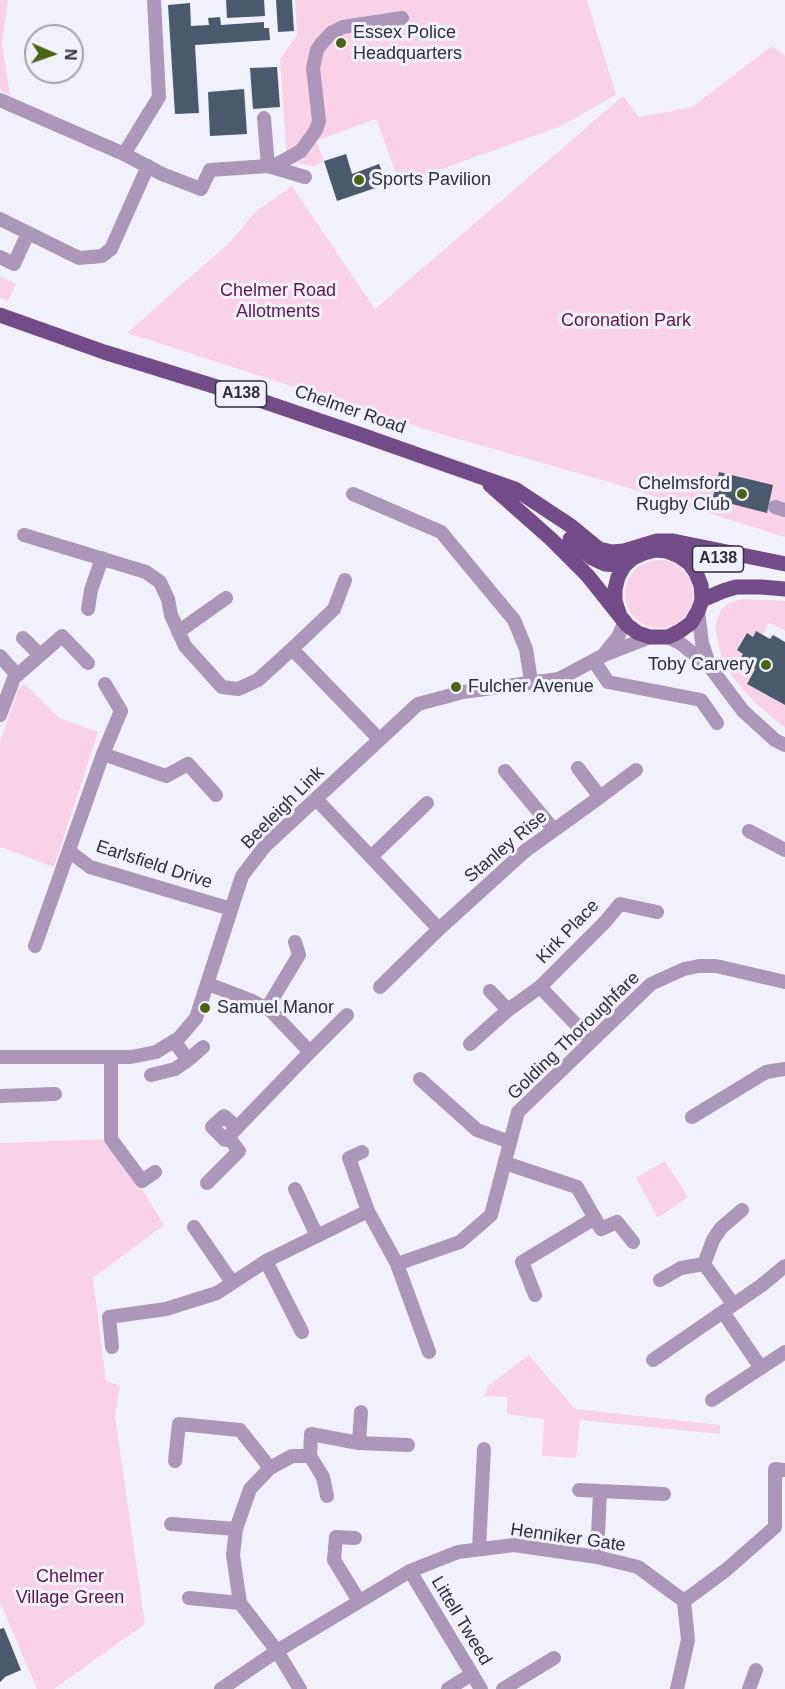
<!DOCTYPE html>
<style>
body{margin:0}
#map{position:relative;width:785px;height:1689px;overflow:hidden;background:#f0f1fb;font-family:Helvetica,sans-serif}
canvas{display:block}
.north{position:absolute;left:24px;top:24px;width:60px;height:60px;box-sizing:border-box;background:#f0f1fb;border:2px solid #a2a3ad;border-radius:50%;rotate:92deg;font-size:16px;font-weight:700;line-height:24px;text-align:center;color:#2e2f39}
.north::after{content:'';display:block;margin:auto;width:21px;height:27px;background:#4b6413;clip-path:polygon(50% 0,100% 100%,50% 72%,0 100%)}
</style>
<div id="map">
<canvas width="785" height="1689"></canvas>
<div class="north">N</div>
</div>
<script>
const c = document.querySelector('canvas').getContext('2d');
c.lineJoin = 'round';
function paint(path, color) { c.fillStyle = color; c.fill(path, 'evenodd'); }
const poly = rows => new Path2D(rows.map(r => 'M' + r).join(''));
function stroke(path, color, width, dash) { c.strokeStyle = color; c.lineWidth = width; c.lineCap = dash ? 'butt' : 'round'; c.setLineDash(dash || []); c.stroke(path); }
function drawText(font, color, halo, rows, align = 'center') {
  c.font = font + ' Helvetica,sans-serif'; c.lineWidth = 6; c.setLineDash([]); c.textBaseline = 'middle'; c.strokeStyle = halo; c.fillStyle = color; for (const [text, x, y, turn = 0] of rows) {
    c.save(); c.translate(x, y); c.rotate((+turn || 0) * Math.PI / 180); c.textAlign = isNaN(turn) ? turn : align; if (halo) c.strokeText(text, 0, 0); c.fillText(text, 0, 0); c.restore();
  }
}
paint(poly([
 [0,0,8,0,2,44,10,95,0,90],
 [295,0,587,0,616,95,559,127,400,184,376,119,316,141,324,161,314,166,287,161,280,59,297,35],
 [772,46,785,56,785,537,609,482,434,432,127,333,231,241,255,212,292,186,375,309,623,96,639,117,692,107],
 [0,276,16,284,8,301,0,298],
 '625 594a34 34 0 1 1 68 0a34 34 0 1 1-68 0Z',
 [743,599,785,601,785,631,769,623,763,635,756,631,753,637,746,633,737,650,743,654,740,661,755,669,747,684,785,705,785,728,754,702,730,674,723,662,715,629,718,616,721,610,729,603],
 [25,684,59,718,98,732,54,867,0,847,0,742,18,690],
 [111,1139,164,1225,93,1278,106,1381,120,1386,115,1416,145,1624,54,1689,37,1689,0,1602,0,1143],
 [665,1161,688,1197,658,1218,636,1178],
 [529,1355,575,1409,720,1425,720,1434,580,1420,576,1458,542,1456,544,1419,507,1414,507,1397,484,1396,488,1386]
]), '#fad2e8');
paint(poly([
 [226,0,264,0,265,16,227,18],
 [276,0,292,0,294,31,278,32],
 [190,3,191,26,209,25,208,18,220,17,221,25,264,22,264,28,269,28,270,40,195,45,199,113,175,114,168,5],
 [277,67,280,107,253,109,250,68],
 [244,89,247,134,210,136,208,92],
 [346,154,352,174,379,164,384,176,387,175,390,183,337,201,324,161],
 [719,472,773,485,767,513,728,503,727,509,711,505],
 [756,631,770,639,773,635,785,642,785,705,747,684,755,669,739,661,743,654,737,650,747,633,753,637],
 [4,1628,21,1670,5,1677,0,1682,0,1629]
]), '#4a5a6c');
stroke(poly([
 [0,100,124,154,162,174,201,189,210,170,268,166,264,118],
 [124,154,159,97,154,0],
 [268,166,305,177],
 [272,167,301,151,316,130,319,121,313,68,317,50,321,44,331,33,343,27,402,18],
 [0,219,79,258,102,256,111,249,148,166],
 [0,257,14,264,28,233],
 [353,494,441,532,514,620,526,649,531,681],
 [775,507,785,510],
 [24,535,146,572,160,582,168,599,171,615,185,646,222,687,238,689,258,680,292,649,379,739],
 [88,609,91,590,102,558],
 [698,611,702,643,710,667],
 [178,632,226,598],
 [668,637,680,643,710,667,743,711,775,740,785,745],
 [23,638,40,655],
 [292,649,334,609,345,580],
 [605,653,618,637,625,621],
 [0,656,17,675],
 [594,661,608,682,701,700,717,723],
 [0,715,14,678,62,636,88,663],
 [103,754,121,711,105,684],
 [505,771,554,830],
 [600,797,636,770],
 [317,800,439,929],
 [749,831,785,850],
 [69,851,90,867,231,909],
 [372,856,427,803],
 [35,946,103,754,166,776,188,764,216,795],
 [208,984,250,1000,271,1011,310,1052,347,1015],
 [380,987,439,929,525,851,600,797,578,768],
 [490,991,508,1010,540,987],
 [267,1008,299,955,295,942],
 [592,1041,540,987,605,922,620,904,657,912],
 [470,1044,508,1010],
 [0,1057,131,1057,156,1052,179,1038,196,1018,242,876,265,846,418,704,463,692,559,679,604,655,650,637],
 [111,1057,111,1139,142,1181,155,1172],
 [188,1060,203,1047],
 [151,1075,175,1069,188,1060,174,1041],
 [420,1079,477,1130,510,1142],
 [0,1096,55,1094],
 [692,1117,766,1072,785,1069],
 [237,1128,224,1116,212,1127,225,1140,228,1137,310,1052],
 [362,1152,349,1158,368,1211],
 [505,1163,577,1187,601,1229,617,1222,633,1242],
 [207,1183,239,1151,228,1137],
 [295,1189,317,1236],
 [194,1227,232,1282],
 [266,1261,302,1332],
 [397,1264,429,1352],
 [704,1264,733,1304],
 [660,1280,681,1268,704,1264,713,1240,721,1228,742,1210],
 [535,1295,522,1262,595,1218],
 [723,1312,761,1368],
 [112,1347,109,1317,166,1309,217,1293,266,1261,368,1211,397,1264,460,1242,491,1215,518,1112,651,984,684,969,699,966,716,966,785,982],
 [653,1360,762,1285,785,1266],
 [712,1400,785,1352],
 [359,1443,361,1412],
 [310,1456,323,1477,327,1496],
 [175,1461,179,1424,240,1430,270,1468],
 [579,1490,600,1491],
 [171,1524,236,1529],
 [355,1538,336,1537,334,1560,359,1601],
 [479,1549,484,1449],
 [597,1557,600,1491,664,1494],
 [410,1571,481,1689],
 [189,1598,240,1603],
 [684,1601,726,1570,775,1527,775,1469,785,1470],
 [221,1689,277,1651,410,1571,458,1552,514,1545,597,1557,638,1567,684,1601,688,1640,677,1689],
 [300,1689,277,1651,240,1603,233,1555,236,1529,250,1489,270,1468,292,1456,310,1456,311,1434,359,1443,408,1445],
 [448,1689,472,1674],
 [503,1689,554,1658],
 [749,1689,756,1670]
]), '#ac97ba', 14);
stroke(poly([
 [0,315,104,352,262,401,356,433,515,489,571,526,599,549,612,552,624,551,657,541,673,541,785,564],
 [490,485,551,539,588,576,627,625,638,633,650,637,668,637,680,631,691,623,698,611,702,600,701,585,696,573,689,563,679,556,667,551,655,550,644,553,633,558,624,566,618,577,615,589,615,601,619,613],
 [570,539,592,558,605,564,618,565,632,559],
 [677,553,730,561],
 [702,600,723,591,736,587,761,587,785,589]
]), '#724b88', 15);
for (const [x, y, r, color] of [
 [341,43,6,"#4b6413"],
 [359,180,6,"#4b6413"],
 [742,494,6,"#4b6413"],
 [766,665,6,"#4b6413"],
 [456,687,6,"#4b6413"],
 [205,1008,6,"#4b6413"]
]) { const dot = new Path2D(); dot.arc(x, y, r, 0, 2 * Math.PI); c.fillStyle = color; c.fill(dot); stroke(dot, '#f0f1fb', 2); }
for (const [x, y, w] of [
 [241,394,51],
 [718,559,51]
]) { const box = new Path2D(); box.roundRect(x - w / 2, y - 13, w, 26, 4.5); c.fillStyle = '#f0f1fb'; c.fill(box); stroke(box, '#2e2f39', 1.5); }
drawText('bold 16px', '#2e2f39', null, [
 ["A138",241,394],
 ["A138",718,559]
]);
drawText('18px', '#2e2f39', '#f0f1fb', [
 ["Essex Police",353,33],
 ["Headquarters",353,54],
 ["Sports Pavilion",371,180],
 ["Chelmsford",730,484,"right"],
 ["Rugby Club",730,505,"right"],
 ["Toby Carvery",754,665,"right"],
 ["Fulcher Avenue",468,687],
 ["Samuel Manor",217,1008]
], 'left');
drawText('18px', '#611549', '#f0f1fb', [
 ["Chelmer Road",278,291],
 ["Allotments",278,312],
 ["Coronation Park",626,321],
 ["Chelmer",70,1577],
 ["Village Green",70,1598]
]);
drawText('18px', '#2e2f39', '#f0f1fb', [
 ["Chelmer Road",350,410,19],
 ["Beeleigh Link",283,808,-45],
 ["Stanley Rise",506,847,-40],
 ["Earlsfield Drive",154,865,18],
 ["Kirk Place",568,932,-46],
 ["Golding Thoroughfare",574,1036,-44],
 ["Henniker Gate",568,1538,8],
 ["Littell Tweed",461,1621,59]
]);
</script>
